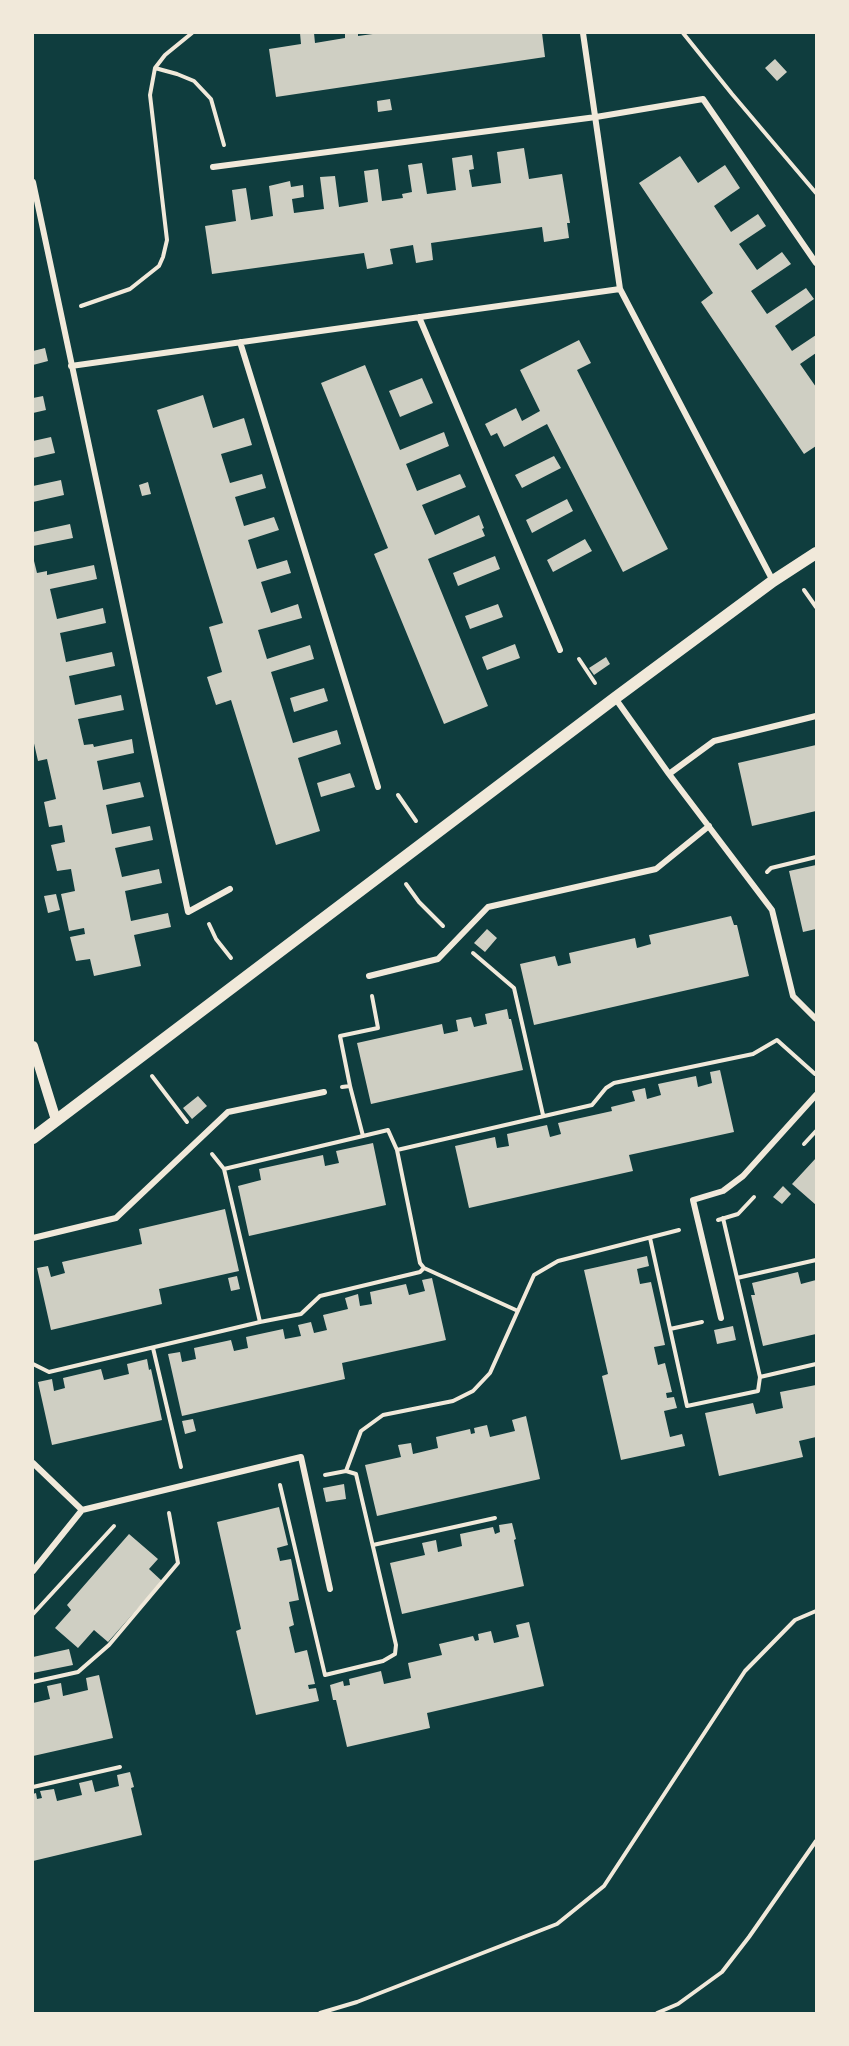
<!DOCTYPE html>
<style>
body{margin:0}
#map{position:relative;width:849px;height:2046px;overflow:hidden;background:#0f3d3e;font-family:"Noto Sans",sans-serif}
canvas{display:block}
.frame{position:absolute;inset:0;border:34px solid #f1e9da;pointer-events:none}
</style>
<div id="map">
<canvas width="849" height="2046"></canvas>
<div class="frame"></div>
</div>
<script>
const c = document.querySelector('canvas').getContext('2d');
c.lineJoin = 'round';
function paint(path, color) { c.fillStyle = color; c.fill(path, 'evenodd'); }
const poly = rows => new Path2D(rows.map(r => 'M' + r).join(''));
function stroke(path, color, width, dash) { c.strokeStyle = color; c.lineWidth = width; c.lineCap = dash ? 'butt' : 'round'; c.setLineDash(dash || []); c.stroke(path); }
paint(poly([
 [300,33,314,33,315,43,345,38,345,33,358,33,358,36,380,33,542,33,545,57,276,97,269,49,301,44],
 [775,59,787,72,777,81,765,68],
 [390,99,392,110,378,112,377,101],
 [524,148,529,179,562,174,570,223,567,223,569,238,544,242,542,227,431,243,433,260,416,263,413,245,390,249,393,264,367,269,364,253,212,274,205,226,236,221,232,190,246,188,251,220,273,216,269,186,290,181,291,187,303,185,304,197,292,199,294,213,324,209,320,177,335,176,339,207,368,202,364,171,378,169,382,201,403,198,402,194,412,192,408,165,422,163,427,194,456,190,452,158,472,155,474,169,469,170,472,187,501,183,497,152],
 [680,156,698,183,725,165,740,188,714,206,731,232,758,214,766,226,739,244,757,270,782,252,791,264,751,291,767,314,806,288,814,299,775,326,792,351,816,335,816,353,800,364,816,387,816,446,804,454,701,302,713,293,639,183],
 [579,340,591,363,577,370,668,549,623,572,547,424,504,447,497,433,491,436,485,424,516,408,522,421,540,411,520,370],
 [45,348,48,361,33,365,33,351],
 [365,365,400,450,444,432,449,446,406,464,417,491,460,474,466,487,422,505,435,535,479,515,484,528,482,529,485,536,428,559,488,706,444,724,374,554,388,548,321,383],
 [422,378,433,403,400,417,389,391],
 [203,395,213,428,244,418,252,445,221,454,230,483,262,474,266,488,235,497,244,526,274,517,279,530,248,540,257,569,287,560,291,573,261,582,271,613,298,604,302,618,258,630,267,659,310,645,314,659,271,672,293,743,337,730,341,744,298,758,320,831,276,845,231,700,216,705,207,677,222,672,209,627,223,623,157,410],
 [43,396,46,410,33,413,33,398],
 [51,437,55,453,33,458,33,441],
 [554,456,561,468,522,488,515,475],
 [61,480,64,495,33,502,33,486],
 [148,482,151,494,142,496,139,485],
 [567,499,573,511,532,533,526,520],
 [70,524,73,538,33,546,33,532],
 [585,539,592,551,553,572,547,560],
 [495,556,500,569,458,586,453,573],
 [33,557,37,573,47,571,47,575,94,565,97,579,50,589,57,619,103,608,106,623,60,633,66,662,112,652,115,666,69,676,75,705,121,695,124,710,78,719,84,745,93,744,94,747,132,739,134,753,97,761,103,790,140,782,144,797,106,805,112,834,150,826,153,840,115,848,122,877,159,869,162,883,125,891,131,921,168,913,171,927,134,935,141,966,94,976,90,959,76,961,70,937,85,934,84,928,69,931,61,894,75,891,71,869,57,871,51,845,65,842,62,825,49,827,44,802,56,799,47,759,38,761,33,739],
 [498,604,503,617,470,629,465,616],
 [515,644,520,658,487,670,482,657],
 [606,657,610,664,594,675,589,668],
 [324,688,328,701,294,712,290,698],
 [816,745,816,811,752,826,738,763],
 [350,773,355,787,321,797,317,783],
 [816,865,816,929,803,932,789,871],
 [56,894,60,910,48,913,44,896],
 [731,916,734,925,737,925,749,976,534,1025,520,964,555,956,558,966,571,963,569,953,635,938,637,948,651,944,649,935],
 [487,929,497,938,485,952,474,943],
 [507,1009,509,1019,511,1019,523,1070,371,1104,357,1043,442,1024,444,1034,458,1031,456,1020,471,1017,474,1027,487,1024,485,1014],
 [720,1070,734,1132,629,1155,633,1171,469,1208,455,1146,495,1137,497,1148,509,1146,507,1134,547,1125,550,1137,561,1134,558,1123,612,1111,611,1107,635,1101,632,1091,645,1088,647,1099,661,1095,658,1084,696,1076,698,1087,712,1083,710,1072],
 [198,1096,207,1106,192,1119,183,1108],
 [373,1143,386,1205,249,1236,238,1186,261,1180,259,1169,323,1155,325,1166,339,1163,336,1151],
 [816,1158,816,1205,792,1184],
 [783,1186,791,1194,782,1204,773,1197],
 [225,1209,239,1271,159,1289,162,1304,51,1330,37,1268,48,1266,51,1277,65,1273,62,1262,142,1244,139,1229],
 [647,1256,649,1266,637,1269,640,1284,651,1282,665,1345,654,1347,658,1365,665,1363,672,1392,666,1393,667,1398,674,1397,677,1408,664,1411,670,1437,682,1434,685,1446,621,1460,602,1376,608,1374,584,1270],
 [798,1272,801,1284,816,1280,816,1334,763,1346,751,1295,755,1295,752,1283],
 [237,1276,240,1289,231,1291,228,1278],
 [432,1278,446,1340,342,1363,345,1379,182,1416,168,1354,180,1352,182,1362,196,1359,194,1348,231,1340,234,1351,248,1348,246,1337,283,1329,285,1339,301,1336,298,1325,311,1322,314,1333,327,1330,323,1315,348,1309,345,1298,358,1294,360,1306,372,1304,370,1292,406,1284,409,1295,425,1291,422,1280],
 [733,1326,736,1340,717,1344,714,1330],
 [147,1359,149,1370,151,1369,162,1420,52,1445,38,1382,52,1379,54,1391,65,1388,63,1378,101,1369,104,1380,129,1374,127,1364],
 [816,1385,816,1437,799,1441,803,1457,719,1476,705,1413,753,1403,756,1414,783,1408,780,1392],
 [526,1416,540,1479,377,1516,365,1465,401,1457,398,1445,411,1443,413,1454,438,1448,436,1437,470,1429,471,1434,475,1433,474,1428,487,1425,490,1437,515,1431,512,1420],
 [193,1419,196,1431,185,1434,182,1421],
 [344,1484,346,1499,326,1502,323,1488],
 [279,1507,288,1545,277,1548,280,1561,291,1559,299,1600,289,1602,294,1625,289,1627,295,1653,307,1650,315,1684,308,1685,309,1689,316,1688,319,1701,256,1715,236,1631,241,1629,217,1522],
 [512,1523,516,1539,514,1540,524,1586,402,1614,390,1563,425,1555,422,1543,436,1540,438,1552,462,1546,460,1534,493,1527,495,1534,500,1532,499,1525],
 [129,1534,158,1559,149,1569,162,1581,108,1642,94,1630,78,1648,55,1628,71,1610,67,1605],
 [529,1622,544,1686,427,1713,430,1728,347,1747,336,1700,333,1700,330,1685,343,1681,344,1686,350,1685,349,1679,381,1671,384,1684,411,1678,408,1663,442,1655,439,1644,473,1636,475,1641,479,1640,478,1634,491,1631,494,1643,519,1637,516,1625],
 [69,1649,73,1665,33,1673,33,1657],
 [99,1675,113,1738,33,1756,33,1703,50,1699,47,1686,61,1683,63,1696,88,1690,86,1678],
 [130,1772,134,1787,131,1788,142,1835,33,1861,33,1794,36,1793,37,1799,42,1798,40,1791,54,1789,57,1801,82,1795,79,1783,92,1780,95,1792,119,1786,117,1775]
]), '#cfcfc3');
stroke(poly([
 [683,33,732,94,816,193],
 [155,68,177,74,194,81,211,99,224,145],
 [81,306,130,289,159,266,163,257,167,240,150,95,155,68,165,55,192,33],
 [804,590,816,607],
 [579,659,595,683],
 [398,795,416,821],
 [767,872,771,868,816,857],
 [406,884,419,902,443,926],
 [209,924,216,939,231,958],
 [473,953,514,988,543,1115],
 [152,1076,187,1122],
 [350,1086,340,1036,378,1028,372,996],
 [342,1087,350,1086,363,1136,388,1130,397,1150,420,1263,424,1268,518,1311],
 [804,1144,816,1131],
 [397,1150,592,1105,606,1088,614,1083,753,1054,777,1040,815,1074],
 [224,1169,363,1136],
 [718,1220,738,1214,754,1197],
 [650,1238,687,1406,758,1391,760,1377,723,1218],
 [737,1278,816,1260],
 [260,1322,301,1314,320,1296,420,1272,424,1268],
 [670,1329,702,1322],
 [153,1348,181,1467],
 [33,1364,49,1372,260,1322,224,1169,212,1154],
 [760,1377,816,1364],
 [325,1475,346,1471,361,1431,383,1415,453,1401,473,1391,490,1373,534,1275,558,1261,679,1230],
 [280,1485,325,1675,383,1661,395,1654,396,1645,356,1474,346,1471],
 [373,1545,495,1518],
 [33,1614,114,1526],
 [33,1682,78,1672,109,1645,178,1563,169,1513],
 [33,1787,120,1767],
 [320,2013,357,2002,557,1924,604,1886,745,1671,795,1620,816,1611],
 [657,2013,678,2004,722,1972,749,1937,816,1841]
]), '#f1e9da', 4);
stroke(poly([
 [583,33,620,289,773,581],
 [213,167,596,117,703,99,816,263],
 [33,182,188,912,230,889],
 [419,317,560,650],
 [240,342,378,787],
 [71,366,620,289],
 [615,698,669,774,772,910,793,996,816,1019],
 [669,774,714,741,816,716],
 [369,976,438,959,488,907,656,869,709,826],
 [33,1238,116,1218,228,1112,324,1092],
 [721,1318,693,1200,723,1191,743,1176,816,1095],
 [33,1463,82,1510],
 [33,1571,82,1510,301,1457,330,1589]
]), '#f1e9da', 6);
stroke(poly([
 [33,1046,56,1120]
]), '#f1e9da', 10);
stroke(poly([
 [33,1138,615,698,773,581,816,553]
]), '#f1e9da', 12);
</script>
